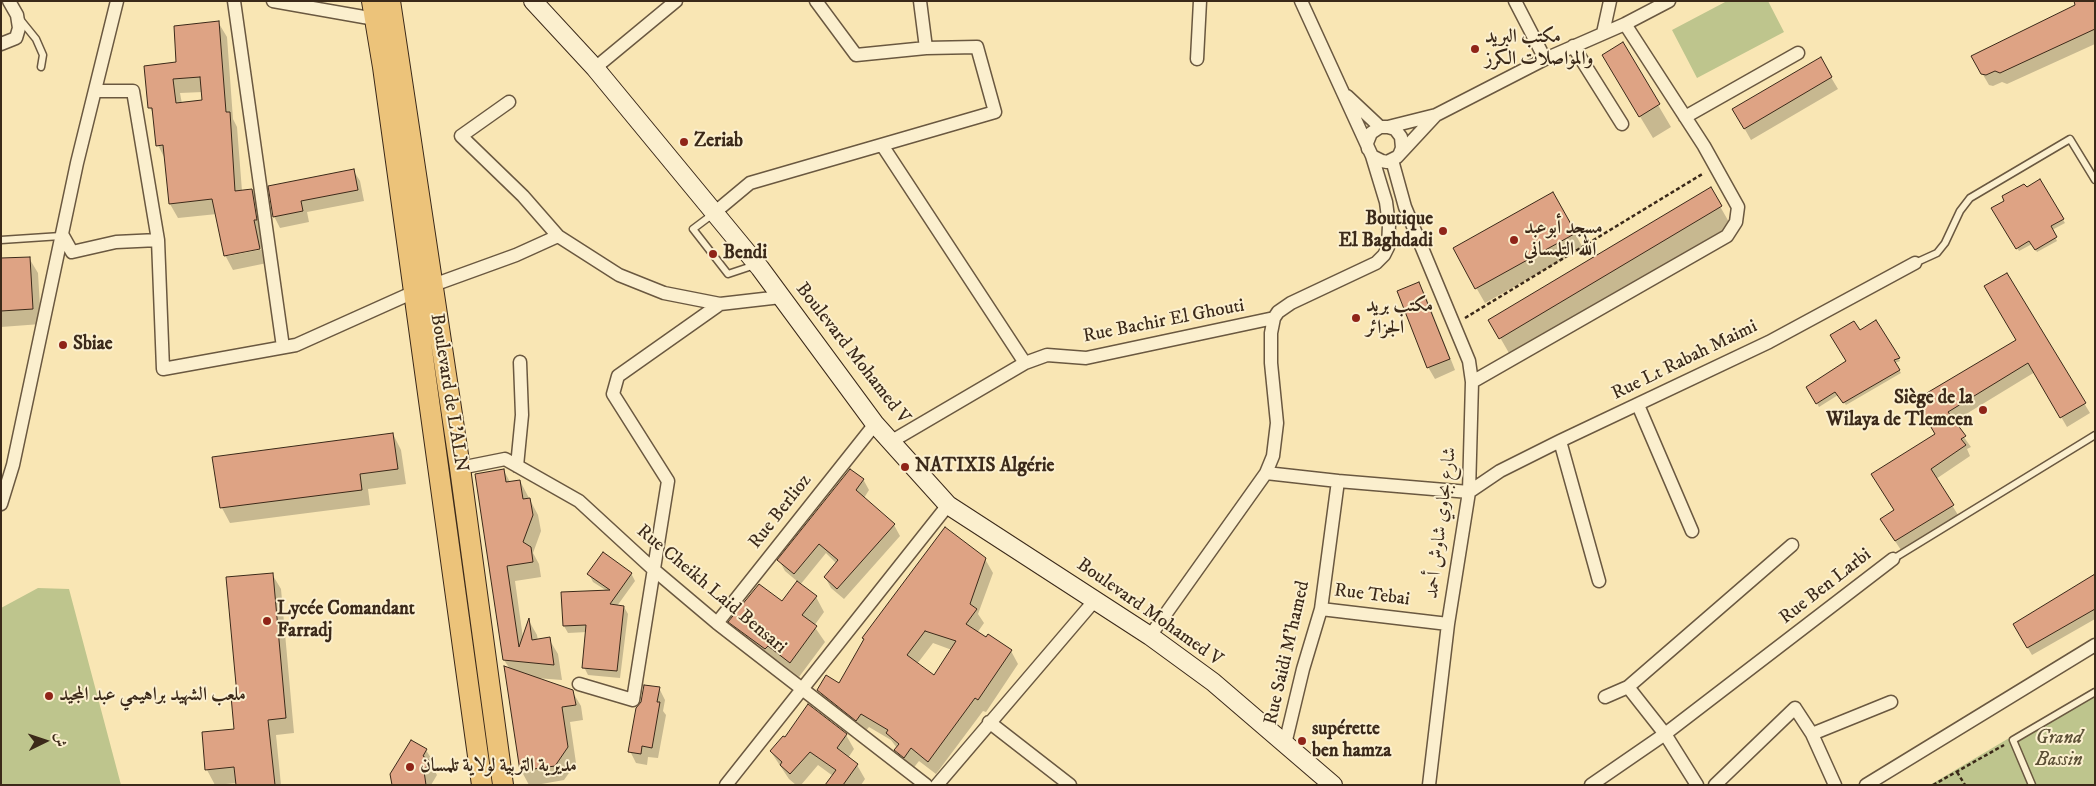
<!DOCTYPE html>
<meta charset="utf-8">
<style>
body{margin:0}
#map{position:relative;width:2096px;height:786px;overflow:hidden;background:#f9e6b4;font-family:"IM FELL DW Pica",Amiri,serif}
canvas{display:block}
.frame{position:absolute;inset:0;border:2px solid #3b2919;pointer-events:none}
.north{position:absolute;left:20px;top:716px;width:50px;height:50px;-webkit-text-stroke:4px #fbefce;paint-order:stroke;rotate:86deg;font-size:14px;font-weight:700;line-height:20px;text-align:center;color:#3b2919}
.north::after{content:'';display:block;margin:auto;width:18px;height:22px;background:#3b2919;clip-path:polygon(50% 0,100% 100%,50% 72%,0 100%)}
</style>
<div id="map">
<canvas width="2096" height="786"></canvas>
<div class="frame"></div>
<div class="north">ش</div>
</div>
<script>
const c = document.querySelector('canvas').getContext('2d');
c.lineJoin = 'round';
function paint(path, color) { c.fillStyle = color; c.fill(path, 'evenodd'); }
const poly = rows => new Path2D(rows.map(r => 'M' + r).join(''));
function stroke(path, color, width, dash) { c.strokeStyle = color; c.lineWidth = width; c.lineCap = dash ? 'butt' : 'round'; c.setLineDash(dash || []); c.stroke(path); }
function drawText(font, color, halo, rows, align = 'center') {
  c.font = font + ' "IM FELL DW Pica",Amiri,serif'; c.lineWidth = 4; c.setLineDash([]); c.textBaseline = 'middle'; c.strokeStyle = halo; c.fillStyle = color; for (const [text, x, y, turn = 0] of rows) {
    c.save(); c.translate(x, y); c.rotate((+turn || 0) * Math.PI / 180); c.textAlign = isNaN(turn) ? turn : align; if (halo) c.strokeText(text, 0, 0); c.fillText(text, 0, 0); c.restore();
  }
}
paint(poly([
 [1727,1,1768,1,1784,32,1697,78,1672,30],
 [38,588,69,589,121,785,1,785,1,608],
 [2095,687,2095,785,1930,785]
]), '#bec58d');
paint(poly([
 [2095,1,2095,44,2007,84,2002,82,1993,86,1989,85,1982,73],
 [218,22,227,37,233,119,237,127,242,191,252,190,260,204,264,247,228,254,228,256,264,249,267,263,233,270,225,255,217,214,178,218,170,204,165,159,158,145,154,115,150,108,178,64],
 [203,92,204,101,182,104,180,93],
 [1622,44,1671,127,1653,138,1616,77],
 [1820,59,1838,89,1751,140,1734,110],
 [353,170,360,181,364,201,307,212,309,222,280,228,274,216],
 [2040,181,2065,223,2052,230,2057,241,2037,252,2032,244,2019,251,1993,208],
 [1710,189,1733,229,1513,360,1490,320],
 [1553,194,1583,248,1485,303,1454,249],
 [29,258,38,273,41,324,1,327,1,260],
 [2006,275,2090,413,2067,427,2035,372,1953,422,1971,447,1967,449,1970,456,1936,479,1958,515,1901,550,1887,529,1936,434,1916,400,2018,340],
 [1418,283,1425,294,1455,370,1435,379,1428,367],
 [1876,321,1900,361,1895,363,1901,373,1846,405,1838,395,1819,407,1808,387,1848,361,1860,332],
 [393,434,401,450,406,484,368,489,370,505,230,523,222,508,213,458],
 [504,471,510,482,520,481,538,515,541,531,533,553,539,564,541,577,515,581,523,638,529,621,537,635,538,641,549,639,558,654,562,680,536,678,572,691,581,706,583,720,570,722,576,763,564,780,536,785,529,785,521,770,510,669,504,660],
 [863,479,869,490,864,498,894,525,900,536,844,599,831,588,825,577,837,564,826,553,800,585,816,597,824,612,814,626,825,642,799,677,777,660,774,664,739,637,730,622,782,603,798,582,785,571,779,560],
 [985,559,993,573,978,614,984,623,977,633,1011,651,1018,664,986,712,983,711,936,774,919,761,912,770,903,763,896,750,897,748,891,740,869,727,864,733,826,704,819,690,840,684],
 [933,643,952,650,934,677,917,664],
 [631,573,635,581,617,606,624,607,628,614,620,678,588,675,584,667,587,632,568,633,564,626,607,591,593,582,589,574],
 [272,574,281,589,294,733,276,735,281,785,237,785,237,783,215,785,207,770,235,730,238,696],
 [2095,576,2095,619,2032,655,2014,625],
 [659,688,665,700,663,711,666,715,658,758,648,757,647,765,636,763,630,751],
 [846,735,854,749,848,758,857,765,865,779,861,785,827,785,833,776,818,765,801,785,796,785,789,779,771,752],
 [426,750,434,763,432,766,437,775,431,785,393,785]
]), '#0003');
const building = poly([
 [2074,1,2095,1,2095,29,2000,73,1995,71,1986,75,1981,74,1971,56,2075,5,2074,1],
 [219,21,226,112,230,112,235,191,252,189,257,220,254,220,260,249,224,256,212,199,169,204,163,145,156,146,152,108,148,108,144,66,176,62,174,26,219,21],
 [200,77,202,100,176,103,173,79,200,77],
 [1623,42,1660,104,1639,117,1602,55,1623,42],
 [1821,57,1832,77,1744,129,1732,109,1821,57],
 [354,169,358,190,301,201,303,211,273,217,268,186,354,169],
 [2040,179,2064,219,2051,226,2057,237,2035,250,2029,241,2016,249,1991,208,2004,201,2002,196,2024,184,2027,187,2040,179],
 [1711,187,1722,206,1499,339,1488,320,1711,187],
 [1553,192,1576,233,1475,289,1453,248,1553,192],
 [30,257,33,309,1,311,1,258,30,257],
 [2007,273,2086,403,2060,418,2028,363,1948,412,1966,436,1961,439,1966,445,1931,469,1954,505,1895,541,1880,519,1894,510,1871,474,1935,434,1915,400,2016,340,1984,286,2007,273],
 [1419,282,1450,359,1427,368,1397,291,1419,282],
 [1876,320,1900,358,1894,360,1900,370,1843,403,1835,392,1816,404,1806,387,1846,361,1830,335,1854,321,1860,330,1876,320],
 [393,433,398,469,360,474,362,490,220,508,212,457,393,433],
 [504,469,506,482,520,480,523,499,530,498,533,515,523,542,531,547,533,562,507,566,519,647,529,618,532,640,550,637,554,665,503,660,475,474,504,469],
 [850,469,864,479,856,490,895,524,837,589,824,577,838,560,819,544,794,574,777,560,850,469],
 [945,527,986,558,970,604,977,609,966,624,986,637,988,634,1012,650,978,700,975,698,928,762,911,748,904,758,894,750,899,744,886,733,888,730,861,714,856,721,817,690,826,675,839,683,864,639,862,638,945,527],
 [925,631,956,641,934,675,907,655,925,631],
 [603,552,632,573,610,604,624,606,617,671,582,668,586,625,563,626,561,592,610,590,587,574,603,552],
 [273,573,286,718,268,720,275,785,236,785,234,767,205,770,202,732,234,729,231,696,237,695,226,577,273,573],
 [2095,574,2095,609,2027,648,2013,624,2095,574],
 [797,581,817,596,802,615,817,626,790,663,768,646,765,649,728,622,759,584,782,601,797,581],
 [504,666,573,690,576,705,562,707,568,747,555,766,520,771,504,666],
 [644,685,660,687,657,702,660,702,652,748,642,746,641,754,628,752,636,708,641,702,644,685],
 [808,704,847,734,837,748,858,764,843,785,825,785,836,770,810,752,790,774,780,765,782,762,770,751,783,736,785,737,808,704],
 [411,740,427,749,423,756,430,761,424,771,426,785,392,785,390,774,411,740]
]);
paint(building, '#dea384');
stroke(building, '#3b2919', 1);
const service = poly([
 [19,18,36,39,43,55,41,67],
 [713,214,693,229,728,274,755,265],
 [1,240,61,236],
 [1915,263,1937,253,1945,243,1960,211,1970,198,2070,139,2095,180],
 [1893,559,2095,435],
 [2032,785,2013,740,2095,692]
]);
const minor = poly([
 [234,1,283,347],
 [273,1,375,19],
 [920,1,926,48],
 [1301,1,1372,156,1382,161,1387,162,1397,157,1436,115],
 [1515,1,1545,59],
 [1603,33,1610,1],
 [1,44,16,38,19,28,17,15,9,1],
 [1573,46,1622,124],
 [1197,59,1200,1],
 [595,68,676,1],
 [95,91,133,91,158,240,163,369,296,345,414,292,516,255,558,236,523,196,461,136,509,102],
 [1347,96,1380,127],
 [1685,117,1798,53],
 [1388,127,1436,115,1545,59,1625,24,1669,1],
 [882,145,1025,363,1047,355,1086,358,1274,318],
 [1368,149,1367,143,1371,133,1380,127,1388,127,1395,129,1401,137,1402,148,1400,153],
 [1392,160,1405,207,1469,361,1472,382,1469,492,1448,624,1429,785],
 [714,213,750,183,995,112,977,47,926,48,856,55,816,1],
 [63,236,72,252,116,242,158,240],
 [558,236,619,275,664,293,720,304,781,297],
 [1472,382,1727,236,1736,222,1738,207,1704,146,1625,24],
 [1638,405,1692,531],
 [892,441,1025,363],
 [1560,441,1599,581],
 [517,466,522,415,520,362],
 [460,468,505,459,579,501,653,569,717,623,926,785],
 [1266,473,1338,481,1469,492,1500,471,1560,441,1769,342,1915,263],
 [1,504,13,465,77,163,117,1],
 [1321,609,1448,624],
 [717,623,875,424],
 [1150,636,1266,473,1273,456,1277,423,1271,363,1271,333,1274,318,1278,312,1291,303,1376,263,1384,255,1388,247,1389,225,1386,202,1372,156],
 [579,684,633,700,668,481,613,394,618,376,720,304],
 [1628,687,1665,734,1697,785],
 [1605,697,1628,687,1792,545],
 [989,722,1070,785],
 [1812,734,1891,702],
 [1285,744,1303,669,1321,609,1338,481],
 [726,785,948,505],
 [937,785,1095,600],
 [1591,785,1665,734,1893,559],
 [1715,785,1795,708,1812,734,1835,785],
 [1866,785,2095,645]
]);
const secondary = poly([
 [533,1,595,68,760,268,875,424,948,505,1150,636,1213,682,1333,785]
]);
const primary = poly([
 [372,1,383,67,482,785],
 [390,1,460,468,503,785]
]);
stroke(service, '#6a5840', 9);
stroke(minor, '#6a5840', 15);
stroke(secondary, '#3b2919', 20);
stroke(primary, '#3b2919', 22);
stroke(poly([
 [1465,318,1704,173],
 [1957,772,1965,785],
 [1933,785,2004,745]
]), '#3b2919', 2.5, [4, 2.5]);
stroke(service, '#fbefce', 6);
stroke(minor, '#fbefce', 12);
stroke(secondary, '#fbefce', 18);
stroke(primary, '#ecc37a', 20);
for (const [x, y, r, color] of [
 [1475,49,5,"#8f2418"],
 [684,142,5,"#8f2418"],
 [1443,231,5,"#8f2418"],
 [1514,240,5,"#8f2418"],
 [713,254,5,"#8f2418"],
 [1356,318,5,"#8f2418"],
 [63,345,5,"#8f2418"],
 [1983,410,5,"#8f2418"],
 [905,467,5,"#8f2418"],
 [267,621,5,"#8f2418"],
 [49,696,5,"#8f2418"],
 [1302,741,5,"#8f2418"],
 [410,767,5,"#8f2418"]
]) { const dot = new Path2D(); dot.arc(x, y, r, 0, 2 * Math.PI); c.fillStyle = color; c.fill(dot); stroke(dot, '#fbefce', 2); }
drawText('bold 19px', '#3b2919', '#fbefce', [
 ["مكتب البريد",1485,38],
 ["والمواصلات الكرز",1485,60],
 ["Zeriab",694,142],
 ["Boutique",1433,220,"right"],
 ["El Baghdadi",1433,242,"right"],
 ["مسجد أبوعبد",1524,229],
 ["الله التلمساني",1524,251],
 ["Bendi",723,254],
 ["مكتب بريد",1366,307],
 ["الجزائر",1366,329],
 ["Sbiae",73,345],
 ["Siège de la",1973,399,"right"],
 ["Wilaya de Tlemcen",1973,421,"right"],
 ["NATIXIS Algérie",915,467],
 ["Lycée Comandant",277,610],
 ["Farradj",277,632],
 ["ملعب الشهيد براهيمي عبد المجيد",59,696],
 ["supérette",1312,730],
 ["ben hamza",1312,752],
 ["مديرية التربية لولاية تلمسان",420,767]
], 'left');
drawText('19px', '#3b2919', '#fbefce', [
 ["Rue Bachir El Ghouti",1164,322,-11],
 ["Boulevard Mohamed V",852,354,52],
 ["Rue Lt Rabah Maimi",1685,361,-26],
 ["Boulevard de L'ALN",448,393,81],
 ["Rue Berlioz",781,512,-52],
 ["شارع بجاوي شاوش أحمد",1442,523,-83],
 ["Rue Ben Larbi",1826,587,-38],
 ["Rue Cheikh Laid Bensari",711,590,40],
 ["Rue Tebai",1372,596,7],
 ["Boulevard Mohamed V",1149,613,35],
 ["Rue Saidi M'hamed",1288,653,-77]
]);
drawText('italic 19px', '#5c5036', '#fbefce', [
 ["Grand",2059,739],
 ["Bassin",2059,761]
]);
</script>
